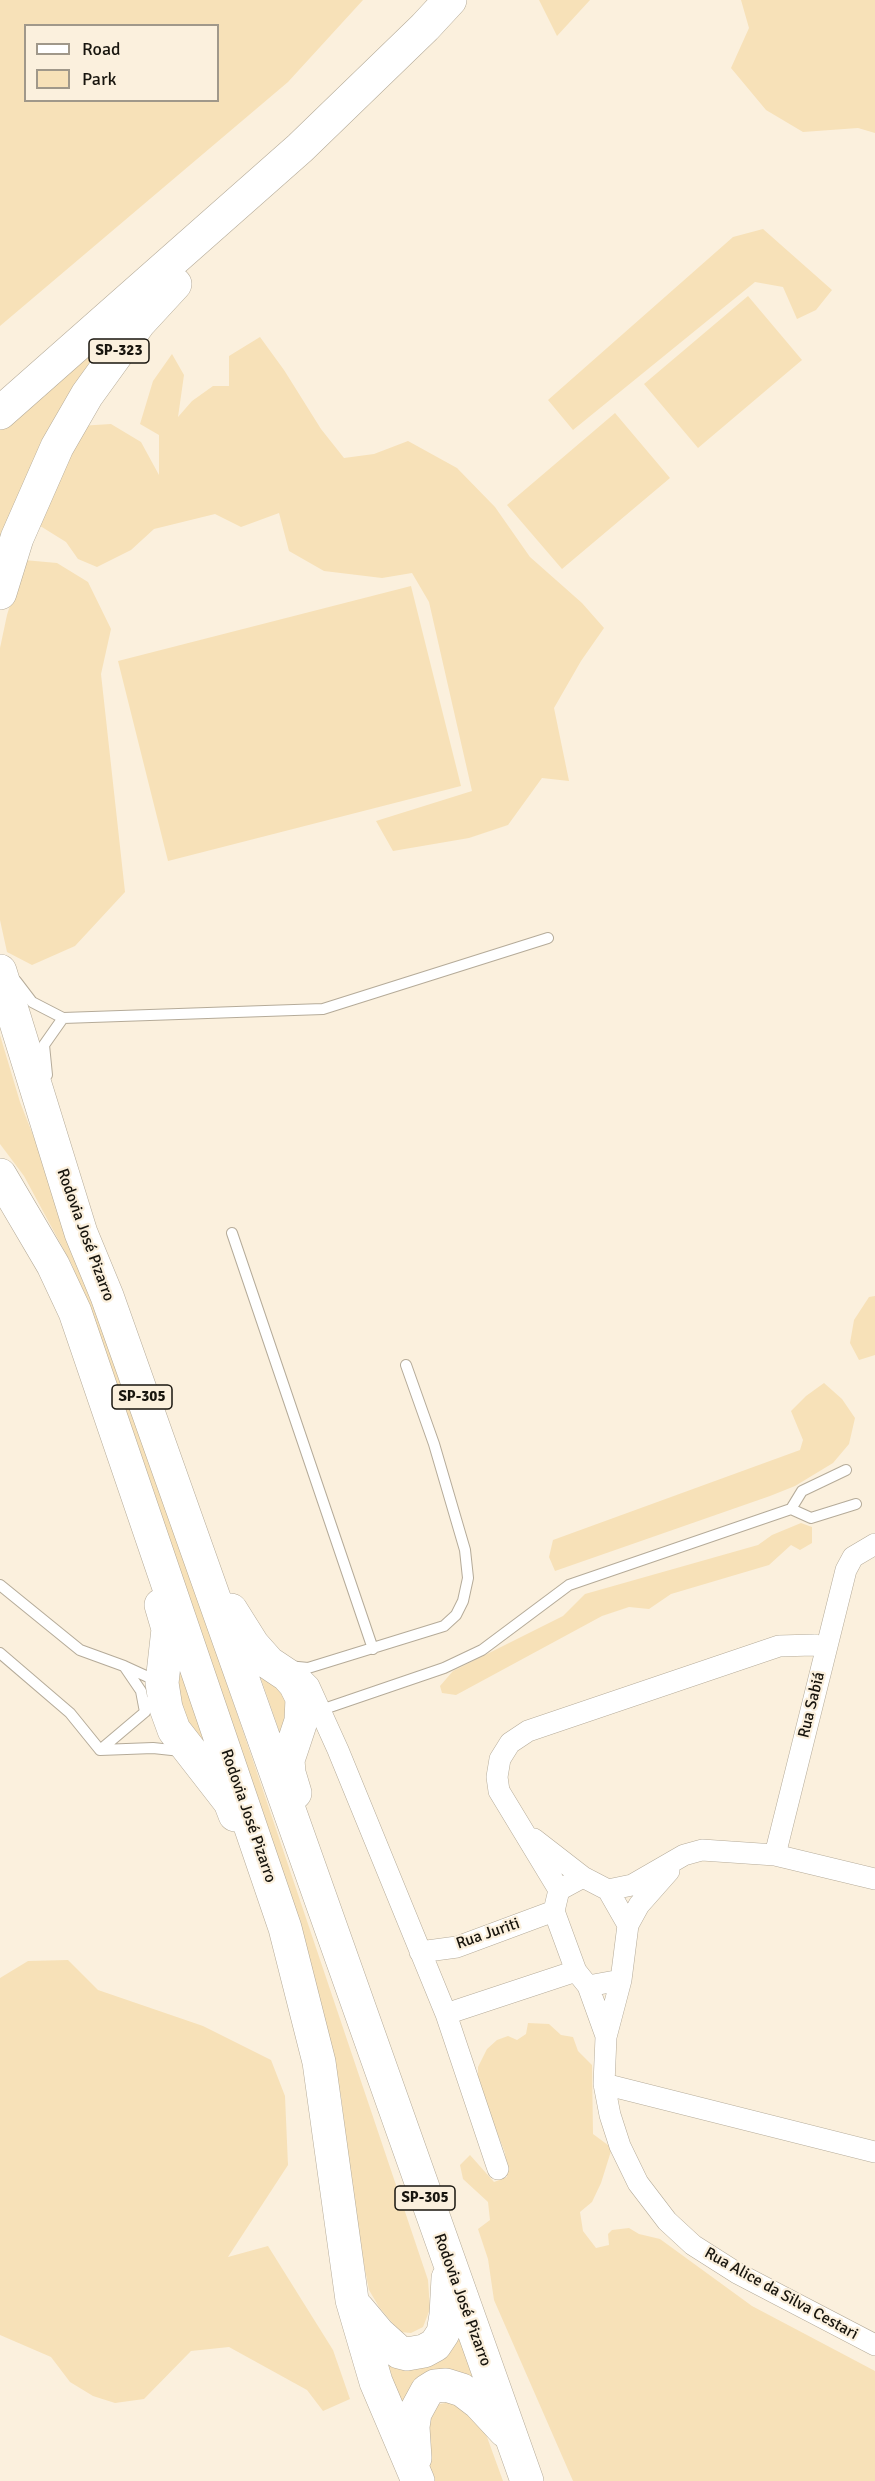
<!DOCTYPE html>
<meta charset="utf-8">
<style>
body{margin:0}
#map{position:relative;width:875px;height:2481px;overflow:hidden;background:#fbf0dd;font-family:Signika,sans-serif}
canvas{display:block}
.legend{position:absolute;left:24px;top:24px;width:195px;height:78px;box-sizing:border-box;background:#fbf0dd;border:2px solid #a0988a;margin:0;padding:8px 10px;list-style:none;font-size:18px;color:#18150e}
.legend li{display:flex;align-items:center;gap:12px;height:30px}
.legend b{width:30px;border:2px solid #a0988a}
</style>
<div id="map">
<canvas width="875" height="2481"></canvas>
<ul class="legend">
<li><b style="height:8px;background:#fff"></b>Road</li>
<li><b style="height:16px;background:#f7e1b8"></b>Park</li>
</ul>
</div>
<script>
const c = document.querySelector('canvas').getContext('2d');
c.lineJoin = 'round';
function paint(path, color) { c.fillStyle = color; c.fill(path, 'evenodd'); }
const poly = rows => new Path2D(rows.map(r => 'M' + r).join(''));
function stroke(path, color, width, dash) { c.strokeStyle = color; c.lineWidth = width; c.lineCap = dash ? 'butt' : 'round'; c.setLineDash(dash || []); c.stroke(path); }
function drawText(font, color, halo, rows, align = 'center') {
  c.font = font + ' Signika,sans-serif'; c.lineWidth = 4.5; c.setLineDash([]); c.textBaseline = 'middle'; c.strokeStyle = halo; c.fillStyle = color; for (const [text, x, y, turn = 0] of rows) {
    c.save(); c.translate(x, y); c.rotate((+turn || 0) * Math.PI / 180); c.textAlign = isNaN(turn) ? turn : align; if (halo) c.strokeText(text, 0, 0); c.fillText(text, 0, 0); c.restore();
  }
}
paint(poly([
 [0,0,363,0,288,82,0,326],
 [26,26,218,26,218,100,26,100],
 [539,0,590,0,557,36],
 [741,0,875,0,875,133,858,128,803,132,766,110,731,68,749,28],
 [763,229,832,290,816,310,797,319,783,287,755,282,573,430,548,400,733,237],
 [748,296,802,360,698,448,644,384],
 [123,320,0,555,0,428],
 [260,337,284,370,321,429,344,458,374,454,408,441,457,468,495,507,530,557,582,603,604,628,581,661,554,708,569,781,542,778,508,825,469,838,393,851,376,821,472,791,429,602,412,573,382,578,324,571,289,551,279,513,241,527,215,514,154,529,131,550,97,567,78,559,66,542,37,524,79,426,111,424,141,442,159,475,159,435,140,424,153,381,172,354,184,375,178,417,192,401,213,386,229,386,229,356],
 [615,413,670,478,562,569,507,505],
 [24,560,57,563,88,582,111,629,101,674,125,892,75,946,32,965,7,952,0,920,0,648,7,615],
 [411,586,461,786,168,861,118,661],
 [0,1035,20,1102,97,1298,428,2280,430,2309,423,2327,411,2333,400,2332,379,2307,369,2290,355,2218,341,2096,315,1988,72,1265,24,1176,0,1144],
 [875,1296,875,1355,859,1360,850,1343,854,1320,869,1297],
 [824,1383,842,1399,855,1418,849,1444,833,1463,795,1486,770,1496,555,1571,549,1557,553,1540,800,1450,803,1440,791,1411,806,1396],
 [801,1523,812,1527,812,1543,800,1550,791,1545,769,1565,671,1594,649,1609,629,1607,602,1616,456,1695,442,1693,440,1686,453,1671,563,1616,585,1594,758,1545,772,1535],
 [181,1658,220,1769,175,1709],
 [259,1673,292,1695,283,1742],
 [68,1960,98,1990,203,2026,271,2060,285,2096,288,2165,228,2257,268,2246,333,2350,350,2399,323,2411,307,2390,229,2347,191,2351,144,2399,115,2403,93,2396,70,2382,51,2357,0,2335,0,1978,28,1961],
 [528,2023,549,2024,561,2035,573,2037,578,2051,592,2065,593,2134,612,2148,601,2183,592,2202,580,2212,583,2231,596,2248,609,2245,608,2234,612,2230,629,2228,639,2234,660,2239,752,2306,875,2371,875,2481,573,2481,494,2300,488,2259,478,2229,490,2220,488,2202,463,2179,460,2165,470,2155,494,2182,507,2177,505,2153,478,2084,478,2067,487,2049,497,2040,508,2036,517,2040,526,2034],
 [458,2325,485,2399,460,2378,407,2439,384,2360,413,2370,426,2366],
 [450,2402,466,2407,483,2426,503,2481,435,2481,430,2470,424,2438,435,2405]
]), '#f7e1b8');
const service = poly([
 [16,981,32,1002,63,1018,323,1009,548,938],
 [47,1075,44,1045,63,1018],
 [232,1233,373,1649],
 [791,1509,811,1518,856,1504],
 [0,1585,80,1650,124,1666,159,1682],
 [0,1653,70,1713,100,1750],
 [124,1666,141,1691,145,1712],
 [288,1666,308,1668,444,1626,456,1615,463,1601,468,1578,465,1550,434,1444,406,1365],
 [321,1710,444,1668,482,1650,569,1585,791,1509,802,1491,846,1470],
 [100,1750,145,1712,155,1694],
 [100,1750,153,1748,181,1751]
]);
const minor = poly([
 [303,1680,309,1686,338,1750,446,2014,498,2169],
 [534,1839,583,1877],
 [775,1855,846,1570,853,1557,875,1544],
 [559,1890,499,1791,497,1777,500,1759,510,1743,528,1731,779,1646,813,1645,826,1647],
 [608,1890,628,1925,621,1980,588,1986,576,1971,554,1911,559,1890,583,1877,608,1890,632,1885,684,1855,702,1850,775,1855,875,1879],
 [628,1925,639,1905,669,1871],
 [420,1952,457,1947,554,1911],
 [621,1980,606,2037,604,2084,610,2115,620,2146,638,2183,667,2221,693,2245,737,2273,875,2345],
 [588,1986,606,2036],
 [446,2014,576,1971],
 [604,2084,875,2152]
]);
const primary = poly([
 [0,413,300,148,425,27,450,0],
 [0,593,17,538,57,447,87,395,139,323,175,284],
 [0,971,81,1233,107,1296,527,2481],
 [0,1175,53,1265,75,1312,285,1928,319,2062,352,2300,376,2382,418,2481],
 [161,1605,168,1629,162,1683,166,1708,174,1730,230,1802,235,1815],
 [231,1610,253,1645,269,1663,287,1675,295,1684,302,1698,301,1721,288,1760,289,1773,295,1793],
 [358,2309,379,2334,399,2352,407,2354,424,2351,435,2345,443,2333,446,2315,448,2278],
 [415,2458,413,2427,415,2413,427,2391,435,2386,446,2385,462,2390,479,2403,505,2431]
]);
stroke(service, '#b5ab99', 12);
stroke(minor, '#b5ab99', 22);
stroke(primary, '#b5ab99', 34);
stroke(service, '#fff', 10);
stroke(minor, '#fff', 21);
stroke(primary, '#fff', 33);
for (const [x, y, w] of [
 [119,351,60],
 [142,1397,60],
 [425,2198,60]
]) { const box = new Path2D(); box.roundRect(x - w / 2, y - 12, w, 24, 4.5); c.fillStyle = '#fbf0dd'; c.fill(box); stroke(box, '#18150e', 1.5); }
drawText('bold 15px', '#18150e', null, [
 ["SP-323",119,351],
 ["SP-305",142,1397],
 ["SP-305",425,2198]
]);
drawText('16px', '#18150e', '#fbf0dd', [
 ["Rodovia José Pizarro",85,1235,70],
 ["Rua Sabiá",812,1705,-76],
 ["Rodovia José Pizarro",248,1816,71],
 ["Rua Juriti",488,1934,-19],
 ["Rua Alice da Silva Cestari",781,2294,29],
 ["Rodovia José Pizarro",462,2300,70]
]);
</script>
